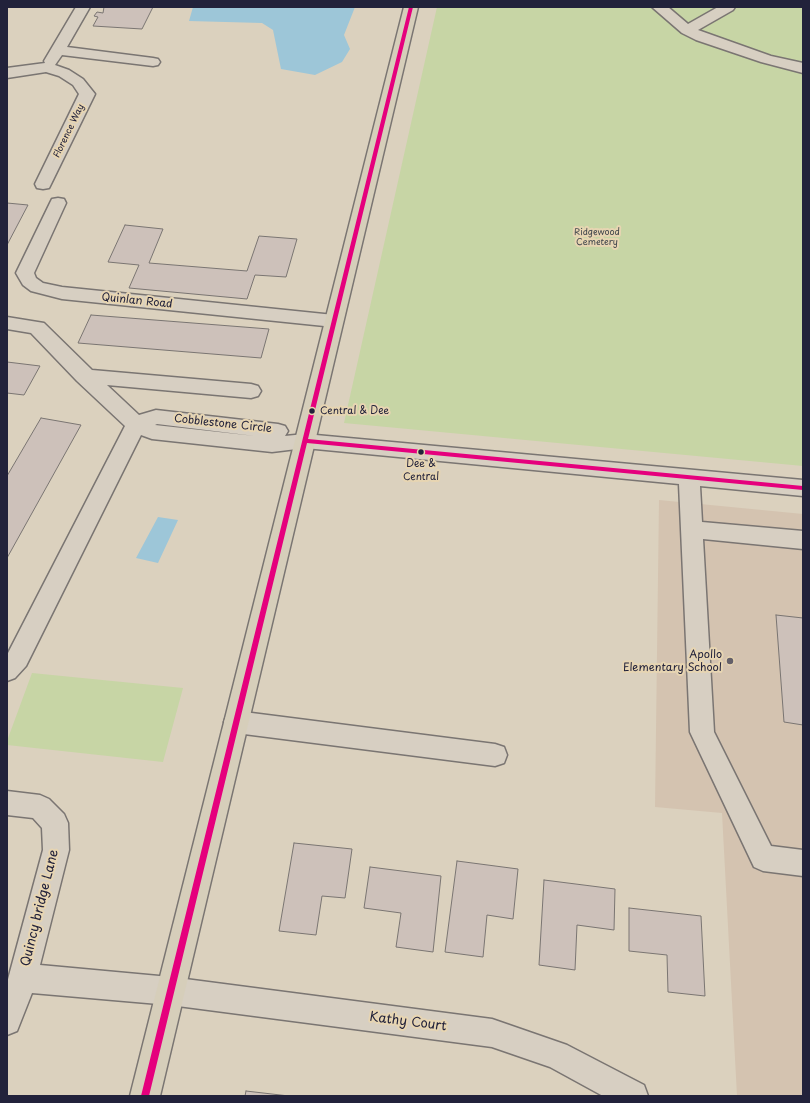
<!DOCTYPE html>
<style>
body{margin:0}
#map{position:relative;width:810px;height:1103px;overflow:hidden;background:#dbd1be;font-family:"Playpen Sans",sans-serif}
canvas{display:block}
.frame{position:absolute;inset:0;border:8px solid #22223b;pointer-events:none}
</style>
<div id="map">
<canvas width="810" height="1103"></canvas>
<div class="frame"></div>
</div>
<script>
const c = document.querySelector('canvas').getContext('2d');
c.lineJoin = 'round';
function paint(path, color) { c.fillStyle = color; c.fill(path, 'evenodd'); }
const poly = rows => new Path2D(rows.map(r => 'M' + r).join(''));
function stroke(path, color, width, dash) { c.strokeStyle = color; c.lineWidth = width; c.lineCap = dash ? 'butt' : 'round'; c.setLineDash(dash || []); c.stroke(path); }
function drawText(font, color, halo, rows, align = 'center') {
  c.font = font + ' "Playpen Sans",sans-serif'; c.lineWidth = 4; c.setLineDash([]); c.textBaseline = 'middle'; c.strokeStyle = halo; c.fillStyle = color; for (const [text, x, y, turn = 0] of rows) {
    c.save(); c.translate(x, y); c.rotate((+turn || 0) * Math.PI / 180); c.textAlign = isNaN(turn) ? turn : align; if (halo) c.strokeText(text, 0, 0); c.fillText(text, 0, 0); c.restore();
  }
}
paint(poly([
 [659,500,803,514,803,1096,737,1096,722,813,655,807]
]), '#d4c3b0');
paint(poly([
 [437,7,803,7,803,466,344,423],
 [32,673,183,688,163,762,7,745,7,741]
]), '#c7d5a5');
paint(poly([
 [193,7,355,7,344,35,350,49,342,62,315,75,281,69,273,30,262,23,189,21],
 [158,517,178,520,158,563,136,558]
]), '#9dc6d8');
const building = poly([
 [104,7,153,7,142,29,93,26,98,17,94,16,97,12,103,13,104,7],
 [7,203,28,205,7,245,7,203],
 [125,225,163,229,149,263,247,271,259,236,297,239,286,277,255,275,247,299,129,288,139,265,108,262,125,225],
 [91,315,269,329,261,358,78,343,91,315],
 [7,362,40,366,24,395,7,393,7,362],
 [41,418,81,425,7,558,7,476,41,418],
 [776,615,803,618,803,725,784,722,776,615],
 [294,843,352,849,345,898,322,896,316,935,279,931,294,843],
 [457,861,518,869,513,919,487,915,483,957,445,952,457,861],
 [370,867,441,876,433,952,396,947,401,913,364,908,370,867],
 [544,880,615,889,614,930,577,925,575,970,539,965,544,880],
 [629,908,701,916,705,996,668,992,667,955,629,951,629,908],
 [246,1091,289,1096,245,1096,246,1091]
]);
paint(building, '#cdc1ba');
stroke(building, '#7a7572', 1);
const minor = poly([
 [76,7,90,7,67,47,153,58,158,59,160,62,158,65,153,66,62,55,55,65,69,70,83,79,95,94,51,184,49,188,43,189,37,188,35,184,79,94,73,85,59,76,46,72,7,78,7,68,45,63,44,61,76,7],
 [652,7,668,7,688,24,718,7,735,7,733,10,698,30,771,56,803,63,803,73,761,62,696,40,682,33,652,7],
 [58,198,64,199,66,203,34,273,36,278,43,283,62,287,334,315,341,317,343,321,341,325,334,327,62,299,31,291,23,285,16,273,50,203,52,199,58,198],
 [7,317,44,323,92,370,251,384,258,386,261,391,258,396,251,398,107,385,139,415,156,410,278,424,285,426,288,431,285,436,305,434,803,480,803,496,700,486,702,522,803,531,803,549,703,539,714,732,771,846,803,850,803,876,763,871,754,867,690,732,679,484,305,448,272,452,152,439,141,435,26,666,15,678,7,681,7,655,125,426,77,381,31,333,7,329,7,317],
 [157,424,255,436,155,425,157,424],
 [236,711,495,744,504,747,507,755,504,763,495,766,236,733,227,730,224,722,227,714,236,711],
 [7,791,40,795,49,799,64,814,68,823,69,850,40,965,170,977,492,1019,567,1045,644,1085,648,1096,603,1096,550,1067,492,1047,170,1005,32,993,17,1031,7,1035,7,983,43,850,42,828,33,818,7,815,7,791]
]);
const major = poly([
 [404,7,418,7,160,1096,130,1096,404,7]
]);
stroke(minor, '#7a7572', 3);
stroke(major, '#7a7572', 3);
paint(minor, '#d7cfc2');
paint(major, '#d6ceba');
paint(poly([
 [409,7,413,7,308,439,803,486,803,490,307,443,149,1096,141,1096,409,7]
]), '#e5007d');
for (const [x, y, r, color] of [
 [312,411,3.5,"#22223b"],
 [421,452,3.5,"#22223b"],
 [730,661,4,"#635f69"]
]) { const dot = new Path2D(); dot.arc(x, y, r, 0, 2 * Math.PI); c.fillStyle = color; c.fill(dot); stroke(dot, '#e7d5b2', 1.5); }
drawText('9px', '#22223b', '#e7d5b2', [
 ["Florence Way",69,131,-64]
]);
drawText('9px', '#40464c', '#e7d5b2', [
 ["Ridgewood",597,233],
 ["Cemetery",597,243]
]);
drawText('10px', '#22223b', '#e7d5b2', [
 ["Central & Dee",320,411],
 ["Dee &",421,464,"center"],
 ["Central",421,477,"center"]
], 'left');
drawText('11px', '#22223b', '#e7d5b2', [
 ["Quinlan Road",137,301,6],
 ["Cobblestone Circle",223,424,6]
]);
drawText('11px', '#22223b', '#e7d5b2', [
 ["Apollo",722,655],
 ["Elementary School",722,668]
], 'right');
drawText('13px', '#22223b', '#e7d5b2', [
 ["Quincy bridge Lane",40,908,-76],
 ["Kathy Court",408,1022,7]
]);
</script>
